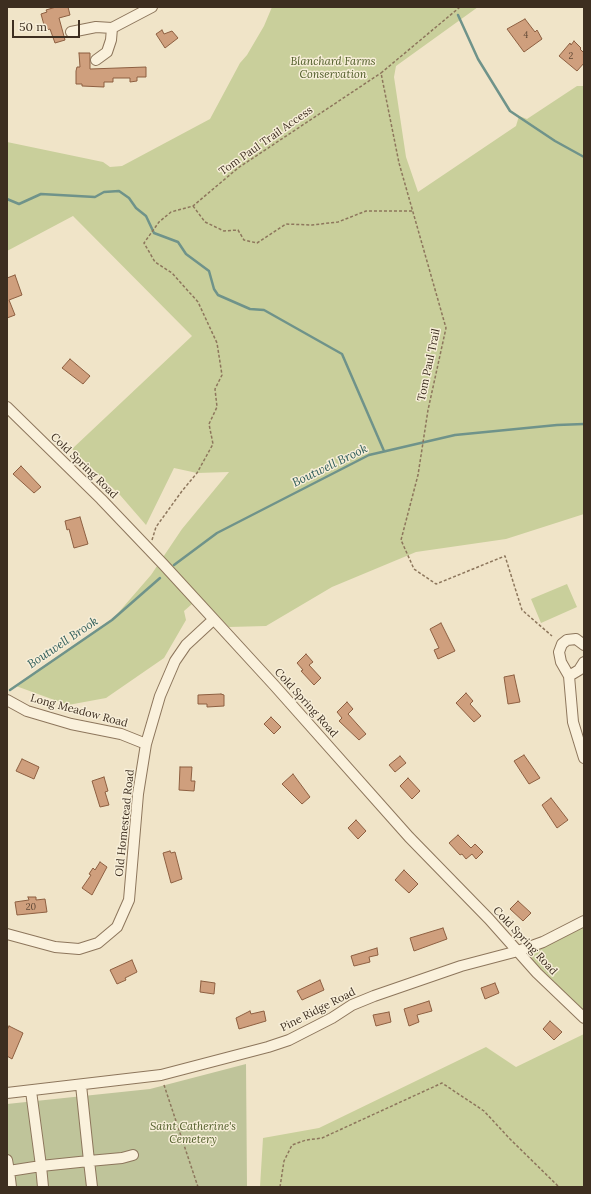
<!DOCTYPE html>
<style>
body{margin:0}
#map{position:relative;width:591px;height:1194px;overflow:hidden;background:#f0e4c8;font-family:Lora,serif}
canvas{display:block}
.frame{position:absolute;inset:0;border:8px solid #3d2e20;pointer-events:none}
.scale{position:absolute;left:12px;top:20px;width:68px;height:18px;box-sizing:border-box;border:2px solid #3d2e20;border-top:0;padding-left:5px;font-size:12px;line-height:14px;white-space:nowrap;color:#3d2e20;-webkit-text-stroke:3px #f7eed8;paint-order:stroke}
</style>
<div id="map">
<canvas width="591" height="1194"></canvas>
<div class="frame"></div>
<div class="scale">50 m</div>
</div>
<script>
const c = document.querySelector('canvas').getContext('2d');
c.lineJoin = 'round';
function paint(path, color) { c.fillStyle = color; c.fill(path, 'evenodd'); }
const poly = rows => new Path2D(rows.map(r => 'M' + r).join(''));
function stroke(path, color, width, dash) { c.strokeStyle = color; c.lineWidth = width; c.lineCap = dash ? 'butt' : 'round'; c.setLineDash(dash || []); c.stroke(path); }
function drawText(font, color, halo, rows, align = 'center') {
  c.font = font + ' Lora,serif'; c.lineWidth = 3; c.setLineDash([]); c.textBaseline = 'middle'; c.strokeStyle = halo; c.fillStyle = color; for (const [text, x, y, turn = 0] of rows) {
    c.save(); c.translate(x, y); c.rotate((+turn || 0) * Math.PI / 180); c.textAlign = isNaN(turn) ? turn : align; if (halo) c.strokeText(text, 0, 0); c.fillText(text, 0, 0); c.restore();
  }
}
paint(poly([
 [272,7,478,7,396,66,394,77,406,157,418,192,516,126,519,116,527,119,577,86,584,86,584,514,506,539,416,552,332,587,266,626,229,627,200,597,184,611,186,620,164,658,106,698,68,705,16,686,112,620,151,575,182,529,229,472,197,473,174,468,146,525,120,495,72,449,192,336,73,216,7,251,7,142,103,162,110,167,122,166,210,119,240,63,247,55,264,26],
 [567,584,577,607,541,623,531,599],
 [584,921,584,1016,518,951],
 [584,1034,584,1187,260,1187,263,1138,319,1128,486,1047,516,1067]
]), '#c9cf9b');
paint(poly([
 [246,1064,247,1187,7,1187,7,1104,150,1089]
]), '#bfc49a');
stroke(poly([
 [458,15,478,59,510,111,555,141,584,157],
 [7,199,19,204,41,194,95,197,104,192,119,191,129,198,136,208,146,216,154,233,178,242,186,254,209,271,214,289,218,295,250,309,264,310,342,354,384,451],
 [174,565,217,533,369,455,455,435,557,425,584,424],
 [10,690,112,620,160,578]
]), '#6f938a', 2.5);
const building = poly([
 [56,7,68,7,70,15,59,18,65,40,55,43,50,29,47,30,44,25,41,14,47,12,46,10,56,7],
 [525,19,535,32,537,30,542,39,524,52,507,29,525,19],
 [162,30,164,34,172,31,178,38,165,48,156,34,162,30],
 [574,41,581,48,580,49,584,53,584,63,577,71,559,56,570,43,571,45,574,41],
 [79,53,90,53,90,69,146,67,146,77,137,77,137,81,130,82,130,78,113,78,113,82,104,82,104,87,82,86,82,84,76,84,76,71,77,67,80,67,79,53],
 [15,275,22,295,9,300,15,315,7,318,7,278,15,275],
 [70,359,90,376,83,384,62,368,70,359],
 [21,466,41,487,34,493,13,474,21,466],
 [80,517,88,544,74,548,69,529,67,530,65,521,80,517],
 [441,623,455,651,438,659,434,650,439,648,430,629,441,623],
 [306,654,313,662,309,665,321,678,314,685,301,671,303,670,297,663,306,654],
 [514,675,520,702,508,704,504,677,514,675],
 [466,693,473,701,470,704,481,716,474,722,456,703,466,693],
 [221,694,224,695,224,706,207,707,207,704,198,704,198,695,221,694],
 [347,702,353,709,348,714,366,734,359,740,339,721,342,718,337,712,347,702],
 [271,717,281,727,274,734,264,724,271,717],
 [524,755,540,778,529,784,514,761,524,755],
 [400,756,406,763,395,772,389,765,400,756],
 [22,759,39,767,34,779,16,771,22,759],
 [180,767,192,767,191,781,195,781,194,791,179,790,180,767],
 [293,774,310,797,302,804,282,784,293,774],
 [104,777,108,791,105,792,109,805,100,807,92,781,104,777],
 [408,778,420,791,412,799,400,786,408,778],
 [551,798,568,820,557,828,542,805,551,798],
 [356,820,366,831,358,839,348,828,356,820],
 [458,835,471,848,475,844,483,852,476,859,472,854,466,859,462,854,460,855,449,843,458,835],
 [170,851,171,853,175,852,182,879,171,883,163,853,170,851],
 [100,862,107,867,92,895,82,888,91,875,89,874,93,868,95,870,100,862],
 [404,870,418,884,409,893,395,880,404,870],
 [28,897,36,897,36,900,45,899,47,912,17,915,15,902,29,900,28,897],
 [518,901,531,913,523,921,510,909,518,901],
 [443,928,447,939,414,951,410,938,443,928],
 [377,948,378,955,369,957,370,962,354,966,351,956,377,948],
 [132,960,137,972,125,978,126,980,117,984,110,970,132,960],
 [320,980,324,990,302,1000,297,991,320,980],
 [201,981,215,983,214,994,200,992,201,981],
 [495,983,499,993,485,999,481,988,495,983],
 [429,1001,432,1011,417,1015,419,1022,409,1026,404,1009,429,1001],
 [250,1011,251,1014,264,1011,266,1021,239,1029,236,1018,250,1011],
 [389,1012,391,1022,376,1026,373,1015,389,1012],
 [550,1021,562,1032,554,1040,543,1029,550,1021],
 [9,1026,23,1033,12,1059,7,1056,7,1030,9,1026]
]);
paint(building, '#cf9f7d');
stroke(building, '#8d5f41', 1);
const minor = poly([
 [112,28,152,7],
 [71,32,96,27,112,28],
 [96,60,107,52,111,40,112,28],
 [7,407,101,499,163,564,274,685,409,837,489,919,537,973,584,1018],
 [584,645,576,639,567,640,562,644,559,652,561,662,569,676,573,722,584,758],
 [569,676,579,670,584,662],
 [7,700,27,711,71,724,121,734,146,744],
 [7,934,55,947,79,949,98,943,117,927,129,900,138,794,146,744,160,696,175,661,186,645,213,620],
 [7,1093,161,1075,268,1047,289,1040,332,1018,352,1005,374,996,461,966,518,951,543,942,584,921],
 [7,1160,9,1171,41,1166,31,1091],
 [7,1171,9,1171,11,1187],
 [43,1187,41,1166,89,1161,81,1085],
 [92,1187,89,1161,122,1158,133,1155]
]);
stroke(minor, '#8d765c', 12);
stroke(poly([
 [460,7,381,73,399,163,446,328,428,410,418,475,401,540,414,569,436,584,505,556,522,610,552,636],
 [193,206,205,222,224,231,238,230,244,240,257,243,286,224,312,225,338,222,366,211,412,211],
 [152,540,156,527,182,491,197,473,213,444,209,424,217,407,215,389,222,375,217,343,198,302,172,273,155,262,144,243,159,222,171,212,193,206,238,168,381,73],
 [164,1085,198,1187],
 [280,1187,284,1161,292,1145,306,1140,322,1138,442,1083,484,1111,510,1139,559,1187]
]), '#8d765c', 1.5, [3, 2]);
stroke(minor, '#faf1dc', 10);
drawText('9px', '#624a37', null, [
 ["4",526,35],
 ["2",571,56],
 ["20",31,907]
]);
drawText('italic 11px', '#4d5a26', '#f7eed8', [
 ["Blanchard Farms",333,62],
 ["Conservation",333,75],
 ["Saint Catherine's",193,1127],
 ["Cemetery",193,1140]
]);
drawText('11px', '#3d2e20', '#f7eed8', [
 ["Tom Paul Trail Access",266,141,-35],
 ["Tom Paul Trail",429,365,-78],
 ["Cold Spring Road",84,466,44],
 ["Cold Spring Road",306,703,48],
 ["Long Meadow Road",79,711,15],
 ["Old Homestead Road",125,823,-84],
 ["Cold Spring Road",525,941,47],
 ["Pine Ridge Road",318,1010,-27]
]);
drawText('italic 12px', '#2f5d5a', '#f7eed8', [
 ["Boutwell Brook",330,466,-26],
 ["Boutwell Brook",63,643,-34]
]);
</script>
